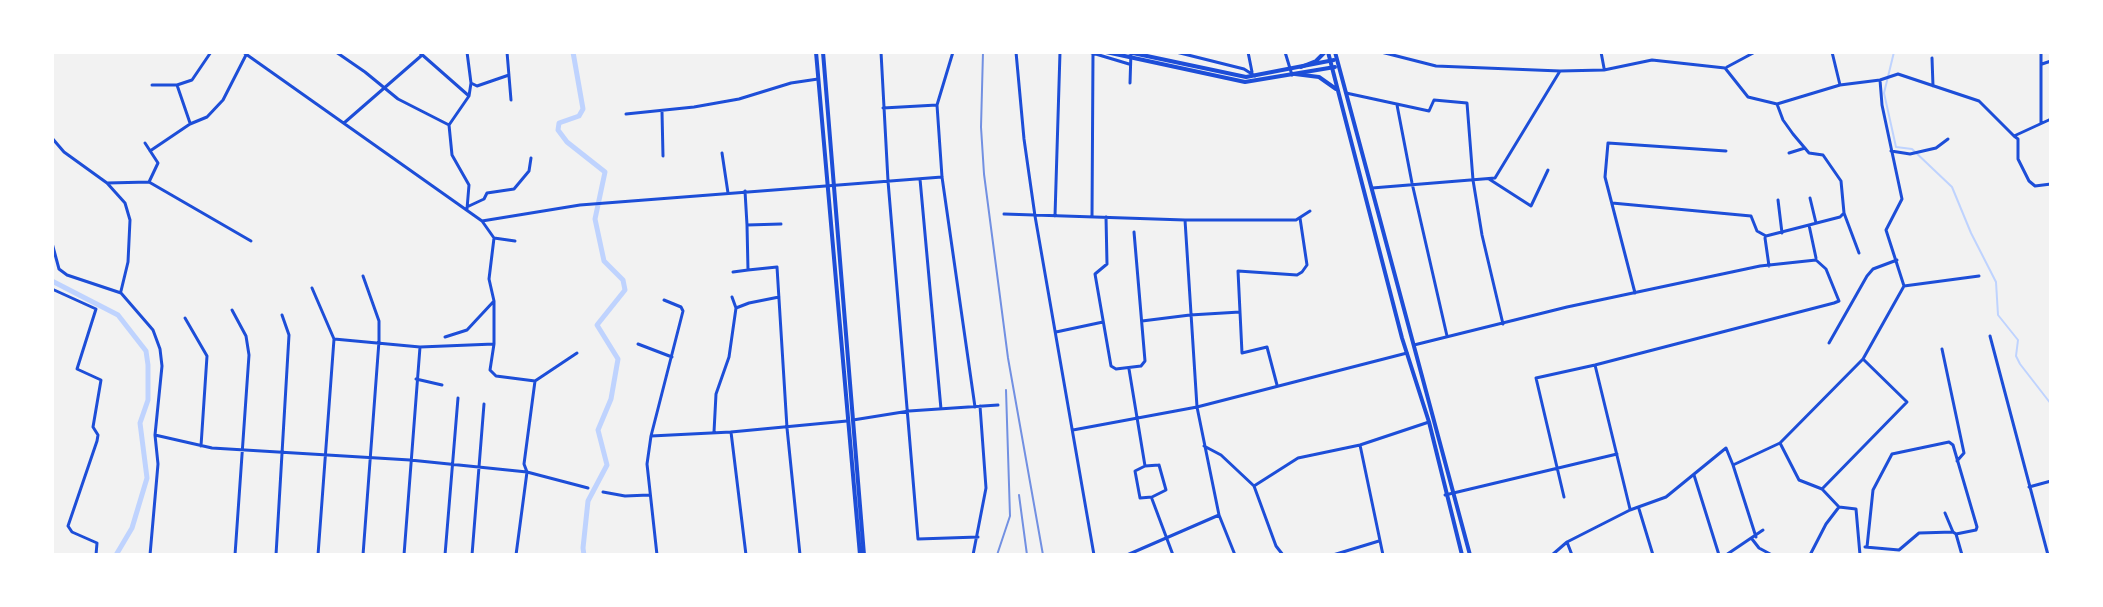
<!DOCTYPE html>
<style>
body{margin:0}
#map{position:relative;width:2103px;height:607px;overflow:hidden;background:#f2f2f2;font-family:Ubuntu,sans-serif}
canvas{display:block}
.frame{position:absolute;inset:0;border:54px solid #fff;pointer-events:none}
</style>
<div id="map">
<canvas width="2103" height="607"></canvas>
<div class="frame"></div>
</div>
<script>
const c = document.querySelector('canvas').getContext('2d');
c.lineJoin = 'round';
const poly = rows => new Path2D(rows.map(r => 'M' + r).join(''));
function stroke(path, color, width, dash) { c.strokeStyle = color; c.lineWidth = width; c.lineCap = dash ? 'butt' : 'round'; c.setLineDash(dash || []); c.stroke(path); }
stroke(poly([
 [1894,52,1884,93,1896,147,1912,149,1952,187,1971,233,1996,282,1998,315,2018,340,2016,356,2020,364,2051,404],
 [52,330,52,332]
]), '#bfd3fe', 2);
stroke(poly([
 [573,52,583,109,579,116,559,123,558,130,567,142,605,172,595,219,604,261,623,280,625,290,597,325,618,359,611,399,598,430,607,465,588,501,583,548,584,555],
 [52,281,118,315,146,351,148,365,148,400,140,423,147,478,132,528,116,555]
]), '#bfd3fe', 5);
stroke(poly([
 [243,52,482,221,580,205,942,177],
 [336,52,365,72,398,99,449,125],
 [419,52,469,96],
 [507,52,511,100],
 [881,52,888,181,918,539,978,537],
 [953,52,937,105,942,177,975,407],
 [1016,52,1024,139,1035,216,1094,555],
 [1089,52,1129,64],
 [1176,52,1244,69,1255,76],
 [1248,52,1252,72],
 [1285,52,1292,75],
 [1381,52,1436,66,1560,71,1604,70,1652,60,1725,68,1748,97,1777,104,1840,85,1880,80,1898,74,1979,101,2014,136,2051,119],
 [1601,52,1604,68],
 [1832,52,1840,85],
 [2041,52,2041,123],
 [1932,58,1933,86],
 [2042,64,2051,61],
 [1727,67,1755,52],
 [1880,80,1882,105,1902,199,1886,230,1904,286],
 [471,83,477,86,509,75],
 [1130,83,1131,52],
 [152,85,177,85,192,80,211,52],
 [177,85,190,123],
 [1346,93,1429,111,1434,100,1467,103,1473,180,1482,235,1503,324],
 [52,94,52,124],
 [1777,104,1783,120,1793,134,1809,153,1823,155,1841,181,1844,213,1859,253],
 [1397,105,1412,183,1447,336],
 [883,108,937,105],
 [662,112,663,156],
 [626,114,694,107,739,99,791,83,818,79],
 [344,123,421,56],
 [2014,136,2018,139,2018,159,2029,181,2035,186,2051,184],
 [52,138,64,152,107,183,125,203,130,220,128,262,121,291],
 [145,143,158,163,149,182],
 [150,151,190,124,207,117,223,100,246,55],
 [1891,151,1910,154,1936,148,1948,139],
 [722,153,728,193],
 [1789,153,1805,148],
 [920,179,941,409],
 [1489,179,1531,206,1548,170],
 [107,183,149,182,251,241],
 [1372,188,1495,178,1560,71],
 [745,191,747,225,781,224],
 [1810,198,1816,223],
 [1778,200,1782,233],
 [1612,203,1751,216,1757,231,1766,236,1809,225],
 [469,206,484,199,487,193,514,189,529,171,531,158],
 [467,209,469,185,452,155,449,125,469,96,471,83,467,52],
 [1004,214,1185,220,1296,220,1310,211],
 [1055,216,1060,52],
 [1092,217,1093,53],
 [1106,217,1107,264,1095,274,1111,366,1116,369,1141,366,1145,361,1134,232],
 [1185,220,1197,407,1219,515,1235,555],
 [482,221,494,238,515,241],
 [494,238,489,279,494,301,494,344,490,370,496,376,535,381,524,464,527,472,516,555],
 [1765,238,1769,266],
 [52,243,59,269,67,275,121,293,153,330,160,349,162,366,155,435,158,464,150,555],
 [1816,258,1809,225,1840,217,1844,213],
 [748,270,777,267,787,428,800,555],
 [733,272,748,270,747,225],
 [363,276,379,321,379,341,363,555],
 [312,288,334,339,420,347,494,344],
 [52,289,96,309,77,369,101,380,93,427,98,435,97,441,68,526,72,532,97,543,96,555],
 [1635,293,1605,177,1608,143,1726,151],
 [732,297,736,308,749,303,779,297],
 [232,310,246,336,249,355,235,555],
 [185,318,207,356,201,446],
 [1142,321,1190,315,1240,312],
 [1056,332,1103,322],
 [1990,336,2048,555],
 [445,337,467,330,494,301],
 [1829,343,1867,276,1873,269,1897,260],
 [638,344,672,357],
 [1414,345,1567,307,1760,266,1816,260,1826,269,1839,301,1834,303,1595,365,1536,378,1564,497],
 [1942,349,1964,453,1957,461],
 [1595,365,1630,509],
 [1129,369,1145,466],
 [416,379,442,385],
 [535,381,577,353],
 [1277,385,1267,347,1242,353,1238,271,1297,275,1302,272,1307,265,1300,218],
 [853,420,909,411,998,405],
 [1073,430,1197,407,1407,353],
 [714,432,716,394,729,357,736,308],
 [731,432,746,555],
 [155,435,212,448,410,460,527,472,588,488],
 [651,436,731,432,847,421],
 [1780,443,1799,480,1822,489,1839,507,1856,509,1860,555],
 [1360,445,1383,555],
 [1204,446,1221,455,1254,486,1276,546,1283,555],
 [1159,465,1166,490,1152,497,1140,498,1135,471,1145,466,1159,465],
 [1733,465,1756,537],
 [1694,475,1719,555],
 [1254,486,1298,458,1360,445,1429,422],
 [2029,487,2051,481],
 [1822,489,1907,402,1863,359],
 [603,492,625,496,649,495],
 [1445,495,1617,454],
 [1152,499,1173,555],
 [1639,509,1653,555],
 [1945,513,1953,532,1956,534,1962,555],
 [1752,539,1759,548,1772,555],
 [1567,542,1572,555],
 [1865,547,1899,550,1919,533,1953,532],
 [1867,547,1873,490,1892,454,1949,442,1953,445,1977,527,1976,530,1956,534],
 [276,555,289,335,282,315],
 [318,555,334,339],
 [404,555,420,347],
 [445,555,458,398],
 [472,555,484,404],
 [657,555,647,464,651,436,683,311,681,307,664,300],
 [973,555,986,488,980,406],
 [1127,555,1219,515],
 [1333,555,1379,541],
 [1552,555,1567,542,1630,510,1666,497,1726,448,1733,465,1780,443,1863,359,1904,286,1979,276],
 [1726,555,1763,530],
 [1810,555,1826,524,1839,507]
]), '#1d4ed8', 3);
stroke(poly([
 [816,52,860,555],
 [823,52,864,555],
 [1106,52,1245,82,1335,67],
 [1128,52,1246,77,1334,60]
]), '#1d4ed8', 4);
stroke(poly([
 [1328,52,1402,338,1429,422,1462,555],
 [1335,52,1470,555],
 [1301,67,1316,61,1325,52],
 [1295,74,1319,77,1336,89]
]), '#1d4ed8', 4);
stroke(poly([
 [983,52,981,127,984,174,1008,358,1043,555],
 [1019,495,1027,555],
 [997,555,1010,516,1006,390]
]), '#7290e2', 2);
</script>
